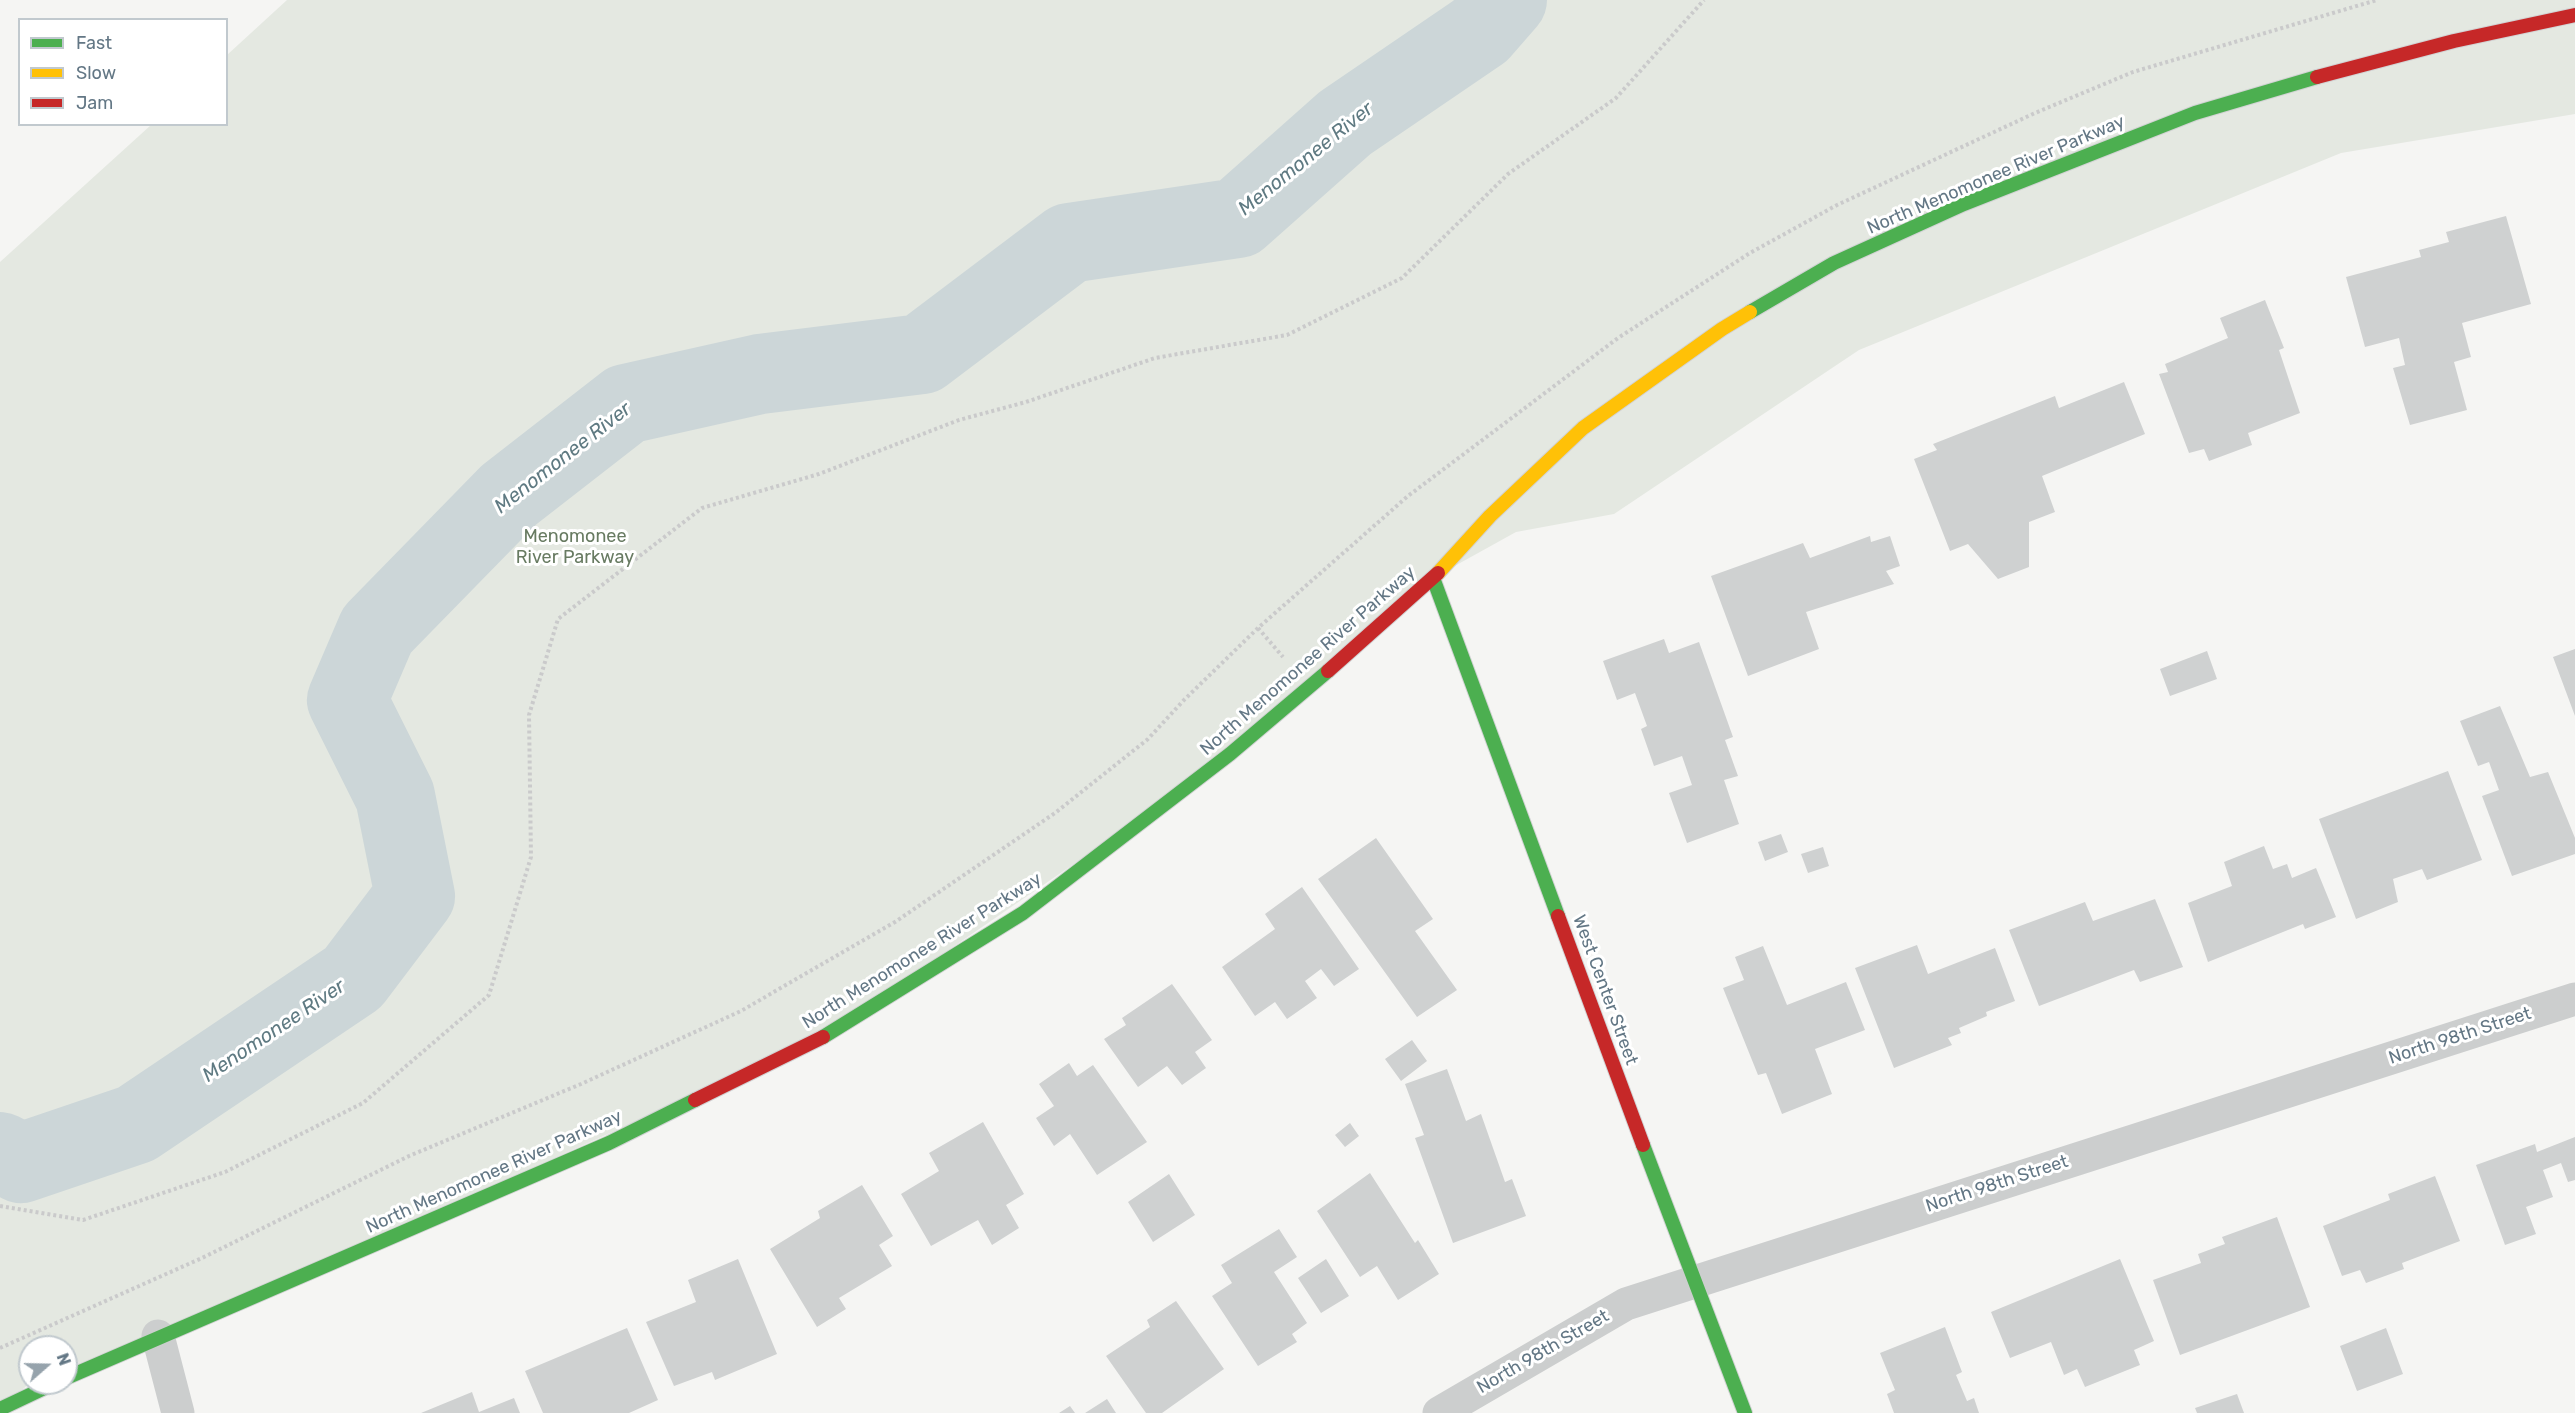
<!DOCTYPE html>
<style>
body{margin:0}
#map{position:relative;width:2575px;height:1413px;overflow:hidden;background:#f5f5f3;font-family:Rubik,sans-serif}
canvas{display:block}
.legend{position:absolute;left:18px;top:18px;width:210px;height:108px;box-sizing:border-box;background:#fff;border:2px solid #c1c9ce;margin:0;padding:8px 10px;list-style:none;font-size:18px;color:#637785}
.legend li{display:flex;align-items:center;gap:12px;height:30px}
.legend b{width:30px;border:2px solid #c1c9ce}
.north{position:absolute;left:18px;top:1335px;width:60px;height:60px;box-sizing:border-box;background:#fff;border:2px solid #c1c9ce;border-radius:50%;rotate:70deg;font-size:16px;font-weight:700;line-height:24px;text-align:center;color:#637785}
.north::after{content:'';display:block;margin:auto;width:21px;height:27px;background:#96a3ac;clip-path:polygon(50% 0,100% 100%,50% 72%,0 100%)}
</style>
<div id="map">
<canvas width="2575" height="1413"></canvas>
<ul class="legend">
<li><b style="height:8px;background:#4caf50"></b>Fast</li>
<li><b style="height:8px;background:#ffc107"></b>Slow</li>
<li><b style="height:8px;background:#c62828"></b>Jam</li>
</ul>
<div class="north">N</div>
</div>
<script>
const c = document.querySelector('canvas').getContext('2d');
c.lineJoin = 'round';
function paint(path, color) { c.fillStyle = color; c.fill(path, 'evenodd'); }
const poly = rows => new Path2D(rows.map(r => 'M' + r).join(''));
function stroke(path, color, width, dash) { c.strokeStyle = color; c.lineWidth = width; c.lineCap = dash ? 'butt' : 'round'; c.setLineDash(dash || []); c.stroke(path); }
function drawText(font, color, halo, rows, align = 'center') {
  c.font = font + ' Rubik,sans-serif'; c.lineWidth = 6; c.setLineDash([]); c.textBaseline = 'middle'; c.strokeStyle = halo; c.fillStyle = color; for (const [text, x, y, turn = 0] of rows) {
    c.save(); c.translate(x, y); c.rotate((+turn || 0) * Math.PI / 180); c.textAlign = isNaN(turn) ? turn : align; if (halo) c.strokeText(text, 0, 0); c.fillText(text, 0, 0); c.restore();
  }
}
paint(poly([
 [287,0,2575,0,2575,114,2341,153,1859,350,1614,514,1516,532,1433,578,1151,811,819,1039,66,1378,66,1347,30,1347,30,1383,0,1409,0,262,151,125,226,124,227,55]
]), '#e4e8e1');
stroke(poly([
 [0,1152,21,1163,136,1124,353,978,415,896,395,796,347,700,377,630,509,495,626,404,760,374,922,354,1069,243,1238,218,1345,123,1480,31,1507,0]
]), '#ccd6d8', 80);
paint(poly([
 [2506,216,2531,304,2462,323,2471,357,2454,362,2467,410,2410,425,2393,368,2405,365,2399,338,2365,347,2346,277,2421,257,2419,250,2449,242,2446,232],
 [2265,300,2284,348,2279,350,2300,413,2248,433,2252,445,2209,461,2204,449,2189,453,2159,374,2168,372,2165,364,2228,338,2220,318],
 [2124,382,2145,434,2042,476,2055,512,2029,522,2029,567,1998,579,1968,544,1950,551,1914,459,1937,450,1933,444,2055,396,2059,408],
 [1870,536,1871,542,1890,536,1900,566,1886,571,1894,584,1806,612,1819,649,1748,676,1711,576,1803,543,1810,558],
 [1664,639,1669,653,1699,642,1733,737,1725,740,1738,776,1724,780,1739,824,1687,843,1669,793,1692,785,1682,756,1654,766,1641,729,1647,726,1635,693,1617,700,1603,661],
 [2575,649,2575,716,2553,657],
 [2207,651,2217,679,2170,696,2160,669],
 [2500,706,2530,777,2548,772,2575,838,2575,854,2512,876,2482,796,2499,790,2489,762,2478,766,2460,721],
 [2448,771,2482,860,2427,880,2422,869,2393,879,2398,902,2356,919,2319,819],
 [1781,834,1788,852,1765,861,1758,842],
 [1376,838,1433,919,1415,931,1457,990,1417,1017,1318,879],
 [2264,846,2273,869,2287,864,2292,878,2316,868,2336,917,2305,929,2303,924,2208,962,2188,903,2232,886,2224,862],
 [1823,847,1829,866,1808,873,1801,854],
 [1302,887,1359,969,1334,986,1321,969,1305,981,1317,998,1287,1019,1275,1002,1255,1016,1222,967,1275,929,1265,914],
 [2155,899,2183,967,2140,982,2134,970,2039,1006,2009,930,2085,902,2093,921],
 [1917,945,1928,974,1995,948,2015,1001,1986,1012,1987,1016,1959,1028,1961,1033,1948,1038,1952,1045,1894,1068,1855,968],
 [1763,946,1787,1005,1846,982,1865,1030,1815,1049,1832,1094,1782,1114,1766,1073,1758,1075,1723,988,1744,980,1735,957],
 [1172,984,1212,1040,1195,1052,1206,1068,1182,1085,1167,1066,1138,1087,1104,1039,1126,1025,1122,1018],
 [1412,1040,1427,1061,1401,1081,1385,1059],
 [1069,1063,1077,1076,1093,1065,1147,1142,1097,1175,1070,1134,1054,1146,1036,1118,1054,1106,1039,1084],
 [1447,1069,1466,1121,1481,1114,1505,1182,1512,1179,1526,1216,1453,1243,1415,1138,1424,1135,1405,1084],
 [983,1122,1024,1194,1006,1205,1019,1228,992,1245,978,1220,931,1246,901,1194,939,1171,929,1153],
 [1350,1123,1359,1136,1345,1147,1335,1135],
 [2575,1137,2575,1180,2568,1182,2561,1163,2543,1170,2553,1197,2526,1207,2536,1234,2505,1245,2476,1165,2535,1144,2537,1152],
 [1370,1173,1415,1243,1418,1240,1439,1274,1398,1300,1377,1266,1360,1277,1317,1211],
 [1169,1174,1195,1215,1153,1242,1128,1202],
 [2435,1176,2460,1241,2402,1263,2404,1269,2366,1283,2360,1270,2342,1276,2323,1226,2390,1200,2388,1194],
 [862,1185,893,1236,879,1245,892,1266,839,1298,846,1309,817,1327,770,1249,820,1218,818,1211],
 [2277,1217,2310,1307,2180,1355,2153,1280,2201,1263,2198,1254,2225,1244,2222,1237],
 [1279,1229,1297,1257,1274,1272,1307,1323,1292,1334,1297,1342,1258,1366,1212,1296,1232,1283,1221,1265],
 [738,1259,777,1354,715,1380,712,1372,674,1386,646,1322,696,1302,688,1280],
 [1326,1259,1349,1296,1321,1313,1298,1278],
 [2120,1259,2154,1341,2134,1350,2140,1365,2085,1387,2077,1369,2064,1375,2051,1342,2010,1358,1991,1312],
 [1176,1301,1224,1369,1162,1413,1146,1413,1106,1356,1150,1327,1147,1320],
 [1945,1327,1962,1372,1956,1375,1967,1401,1974,1398,1979,1413,1894,1413,1887,1394,1895,1390,1880,1353],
 [627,1328,658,1400,629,1413,543,1413,525,1371],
 [2386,1328,2403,1374,2357,1391,2340,1346],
 [472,1392,479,1412,514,1398,520,1413,421,1413],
 [2237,1394,2244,1413,2197,1413,2195,1408],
 [1107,1399,1116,1413,1085,1413],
 [1070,1406,1075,1413,1059,1413]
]), '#cfd1d1');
const fast = poly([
 [1750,312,1834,263,1964,204,2195,113,2317,77],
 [1433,578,1558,916],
 [823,1037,1023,913,1230,754,1328,671],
 [1643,1145,1745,1413],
 [66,1378,609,1143,695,1100],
 [0,1409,55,1383]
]);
const slow = poly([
 [1438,573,1490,516,1583,428,1722,329,1750,312]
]);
const jam = poly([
 [2317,77,2454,41,2575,15],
 [1328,671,1438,573],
 [1558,916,1643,1145],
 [695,1100,823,1037]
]);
stroke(fast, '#d2d3d4', 16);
stroke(slow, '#d2d3d4', 16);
stroke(jam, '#d2d3d4', 16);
stroke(poly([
 [1258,628,1283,657],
 [0,1206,83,1220,225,1172,363,1103,489,995,531,857,529,715,558,619,702,508,819,474,959,420,1026,402,1155,358,1287,335,1402,278,1508,174,1616,98,1704,0],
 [0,1348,202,1258,409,1156,581,1084,741,1011,895,922,1055,813,1148,739,1184,700,1258,628,1408,496,1618,338,1750,253,1837,205,2035,113,2133,72,2377,0]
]), '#cacacb', 4, [3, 3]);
stroke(poly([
 [158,1336,178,1413],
 [1439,1413,1626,1304,2575,999]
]), '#cccece', 33);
stroke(fast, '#4caf50', 14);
stroke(slow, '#ffc107', 14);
stroke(jam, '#c62828', 14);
drawText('18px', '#637785', '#fff', [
 ["North Menomonee River Parkway",1996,175,-23],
 ["North Menomonee River Parkway",1308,661,-41],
 ["North Menomonee River Parkway",922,951,-32],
 ["West Center Street",1605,990,70],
 ["North 98th Street",2460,1036,-18],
 ["North Menomonee River Parkway",494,1172,-24],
 ["North 98th Street",1997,1184,-18],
 ["North 98th Street",1543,1352,-30]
]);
drawText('18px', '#687b62', '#fff', [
 ["Menomonee",575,537],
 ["River Parkway",575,558]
]);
drawText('italic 20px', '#5f7a82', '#fff', [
 ["Menomonee River",1306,159,-39],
 ["Menomonee River",563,458,-38],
 ["Menomonee River",274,1031,-34]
]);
</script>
